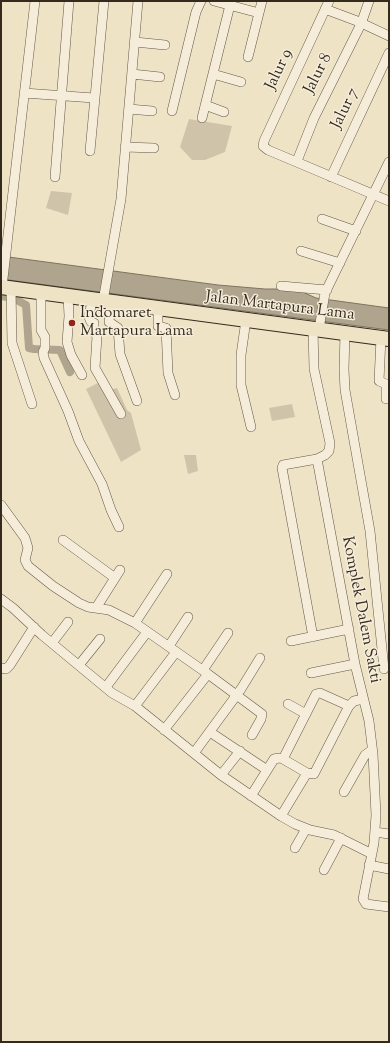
<!DOCTYPE html>
<style>
body{margin:0}
#map{position:relative;width:390px;height:1043px;overflow:hidden;background:#efe3c6;font-family:"Sorts Mill Goudy",serif}
canvas{display:block}
.frame{position:absolute;inset:0;border:2px solid #342a1e;pointer-events:none}
</style>
<div id="map">
<canvas width="390" height="1043"></canvas>
<div class="frame"></div>
</div>
<script>
const c = document.querySelector('canvas').getContext('2d');
c.lineJoin = 'round';
function paint(path, color) { c.fillStyle = color; c.fill(path, 'evenodd'); }
const poly = rows => new Path2D(rows.map(r => 'M' + r).join(''));
function stroke(path, color, width, dash) { c.strokeStyle = color; c.lineWidth = width; c.lineCap = dash ? 'butt' : 'round'; c.setLineDash(dash || []); c.stroke(path); }
function drawText(font, color, halo, rows, align = 'center') {
  c.font = font + ' "Sorts Mill Goudy",serif'; c.lineWidth = 3; c.setLineDash([]); c.textBaseline = 'middle'; c.strokeStyle = halo; c.fillStyle = color; for (const [text, x, y, turn = 0] of rows) {
    c.save(); c.translate(x, y); c.rotate((+turn || 0) * Math.PI / 180); c.textAlign = isNaN(turn) ? turn : align; if (halo) c.strokeText(text, 0, 0); c.fillText(text, 0, 0); c.restore();
  }
}
paint(poly([
 [189,119,232,126,225,152,205,160,192,160,180,147],
 [51,191,72,193,68,215,46,208],
 [102,381,109,390,117,388,127,410,131,413,141,450,121,462,86,389],
 [292,404,295,417,272,421,269,408],
 [184,455,196,455,198,471,188,474]
]), '#cfc4a9');
const water = poly([
 [1,256,218,285,265,289,296,289,316,298,389,308,389,330,1,279,1,256]
]);
paint(water, '#afa48d');
stroke(water, '#7e7361', 1);
stroke(poly([
 [1,296,13,298,26,305,29,348,34,349,60,350,70,372]
]), '#afa48d', 8);
const minor = poly([
 [214,1,259,13],
 [329,1,264,141,263,146,268,150,389,201],
 [325,9,357,21,389,36],
 [135,42,165,45],
 [248,57,262,1],
 [132,74,160,77],
 [213,74,241,82],
 [24,93,94,98],
 [205,105,224,112],
 [129,109,152,111],
 [172,111,196,12,201,1],
 [202,118,230,5],
 [125,147,154,148],
 [90,151,104,1],
 [297,161,314,118,361,24,369,1],
 [55,177,69,1],
 [331,177,389,53],
 [322,219,356,231],
 [301,251,340,263],
 [281,286,327,290],
 [2,287,35,1],
 [11,289,12,343,32,404],
 [41,292,41,330,45,337,45,348,43,352,44,358,68,411,79,441,102,484,111,510,119,527],
 [68,296,69,316,67,342,71,355,82,375],
 [92,300,89,317,91,322,94,323,94,332,97,336,95,368,121,414],
 [103,301,121,199,138,1],
 [111,302,109,322,118,328,120,354,137,401],
 [158,309,158,326,166,328,168,373,175,395],
 [246,320,241,355,241,385,251,427],
 [313,329,314,369,330,443,329,451,325,455,317,459,355,664,369,721,373,754,376,815,374,843,363,899,366,904,389,907],
 [319,329,325,293,389,162],
 [345,333,344,369,345,390,370,531,384,669],
 [381,338,379,381,386,384,386,399],
 [1,505,25,538,28,548,25,560,28,566,53,586,79,603,88,607,109,610,135,623,208,674,262,714,261,719,252,735],
 [63,540,115,578],
 [1,599,13,608,42,635,112,693,135,706,221,775,281,816,307,773,314,774,349,706,354,701,363,699],
 [96,608,120,570],
 [135,623,167,574],
 [313,637,282,468,283,465,317,459],
 [291,641,349,629],
 [52,643,68,622],
 [169,646,188,617],
 [79,665,100,639],
 [1,668,6,669,10,665,34,627],
 [203,670,228,633],
 [311,673,355,664],
 [106,687,147,632],
 [288,704,306,714],
 [135,706,176,652],
 [164,730,208,674],
 [210,732,267,770],
 [194,753,241,689,260,658],
 [283,759,307,773],
 [221,775,240,751],
 [344,792,365,755,372,750],
 [251,796,274,759,279,758,283,759,316,694,320,693,349,706],
 [281,816,295,824,310,830,334,835,372,854],
 [375,832,389,834],
 [295,848,306,829],
 [369,865,389,869],
 [324,870,341,838]
]);
const primary = poly([
 [1,287,389,339]
]);
stroke(minor, '#635848', 10);
stroke(primary, '#342a1e', 16);
stroke(minor, '#f5edda', 9);
stroke(primary, '#efe3c6', 14);
for (const [x, y, r, color] of [
 [72,323,4,"#8f2418"]
]) { const dot = new Path2D(); dot.arc(x, y, r, 0, 2 * Math.PI); c.fillStyle = color; c.fill(dot); stroke(dot, '#f5edda', 1.5); }
drawText('16px', '#342a1e', '#f5edda', [
 ["Jalur 9",280,70,-65],
 ["Jalur 8",319,74,-63],
 ["Jalur 7",346,109,-64],
 ["Jalan Martapura Lama",280,307,7],
 ["Komplek Dalem Sakti",360,610,79]
]);
drawText('16px', '#342a1e', '#f5edda', [
 ["Indomaret",80,314],
 ["Martapura Lama",80,332]
], 'left');
</script>
